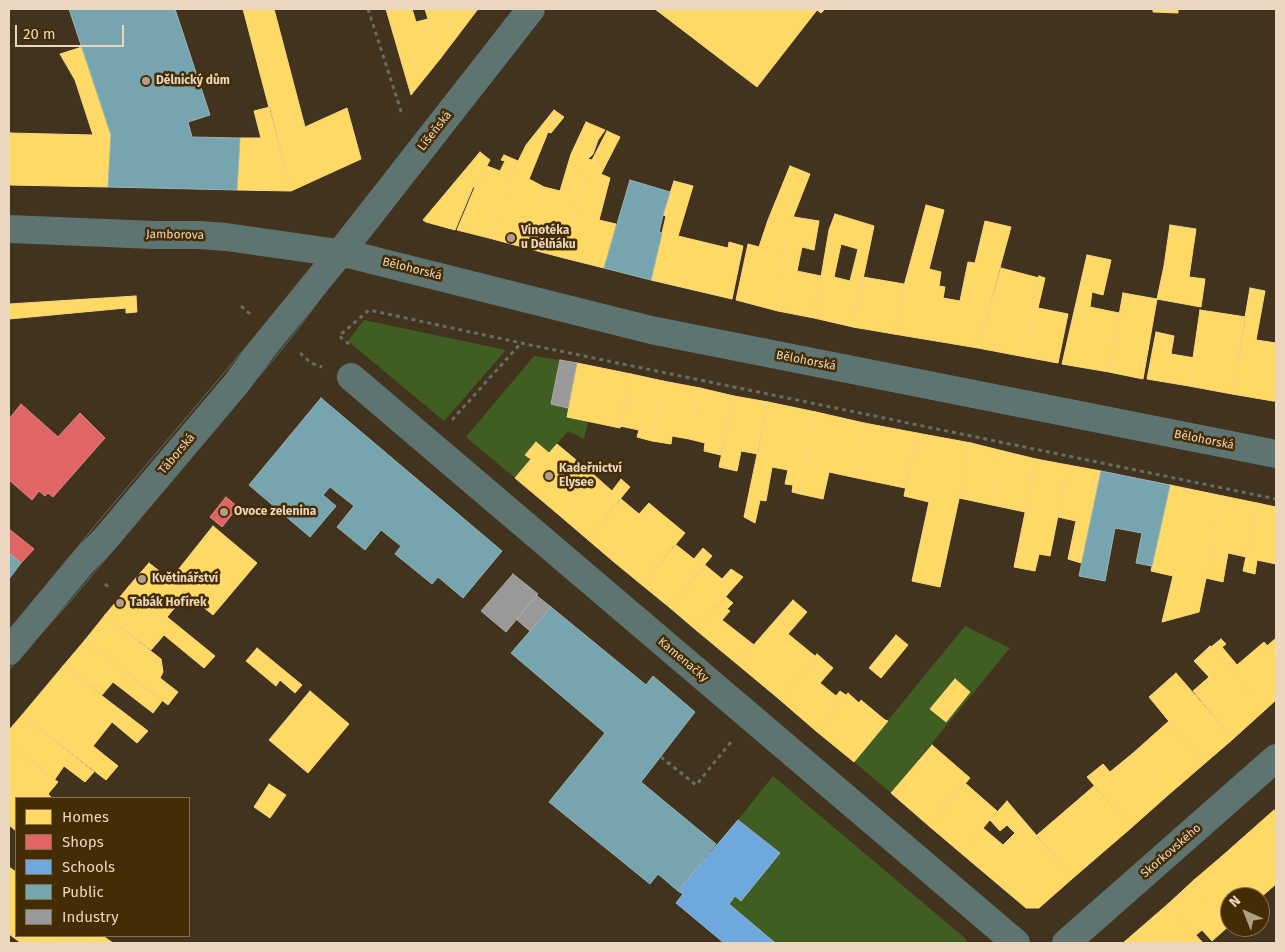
<!DOCTYPE html>
<meta charset="utf-8">
<style>
body{margin:0}
#map{position:relative;width:1285px;height:952px;overflow:hidden;background:#41331e;font-family:"Fira Sans",sans-serif}
canvas{display:block}
.frame{position:absolute;inset:0;border:10px solid #ebd7bf;pointer-events:none}
.legend{position:absolute;left:15px;top:797px;width:175px;height:140px;box-sizing:border-box;background:#442c04;border:1px solid #87704f;margin:0;padding:6px 9px;list-style:none;font-size:15px;color:#ebd7bf}
.legend li{display:flex;align-items:center;gap:10px;height:25px}
.legend b{width:25px;border:1px solid #87704f}
.north{position:absolute;left:1220px;top:887px;width:50px;height:50px;box-sizing:border-box;background:#442c04;border:1px solid #87704f;border-radius:50%;rotate:316deg;font-size:14px;font-weight:700;line-height:20px;text-align:center;color:#ebd7bf}
.north::after{content:'';display:block;margin:auto;width:18px;height:22px;background:#b09e87;clip-path:polygon(50% 0,100% 100%,50% 72%,0 100%)}
.scale{position:absolute;left:15px;top:25px;width:109px;height:22px;box-sizing:border-box;border:2px solid #ebd7bf;border-top:0;padding-left:6px;font-size:15px;line-height:18px;white-space:nowrap;color:#ebd7bf;-webkit-text-stroke:4px #442c04;paint-order:stroke}
</style>
<div id="map">
<canvas width="1285" height="952"></canvas>
<div class="frame"></div>
<ul class="legend">
<li><b style="height:14px;background:#ffd966"></b>Homes</li>
<li><b style="height:14px;background:#e06666"></b>Shops</li>
<li><b style="height:14px;background:#6fa8dc"></b>Schools</li>
<li><b style="height:14px;background:#76a5af"></b>Public</li>
<li><b style="height:14px;background:#999"></b>Industry</li>
</ul>
<div class="north">N</div>
<div class="scale">20 m</div>
</div>
<script>
const c = document.querySelector('canvas').getContext('2d');
c.lineJoin = 'round';
function paint(path, color) { c.fillStyle = color; c.fill(path, 'evenodd'); }
const poly = rows => new Path2D(rows.map(r => 'M' + r).join(''));
function stroke(path, color, width, dash) { c.strokeStyle = color; c.lineWidth = width; c.lineCap = dash ? 'butt' : 'round'; c.setLineDash(dash || []); c.stroke(path); }
function drawText(font, color, halo, rows, align = 'center') {
  c.font = font + ' "Fira Sans",sans-serif'; c.lineWidth = 5; c.setLineDash([]); c.textBaseline = 'middle'; c.strokeStyle = halo; c.fillStyle = color; for (const [text, x, y, turn = 0] of rows) {
    c.save(); c.translate(x, y); c.rotate((+turn || 0) * Math.PI / 180); c.textAlign = isNaN(turn) ? turn : align; if (halo) c.strokeText(text, 0, 0); c.fillText(text, 0, 0); c.restore();
  }
}
paint(poly([
 [364,320,506,350,444,421,348,341],
 [534,356,560,360,551,404,568,408,567,417,588,422,584,439,568,431,549,453,536,442,525,455,531,459,515,478,466,437],
 [965,626,1010,648,891,793,854,762],
 [773,776,966,939,967,943,773,943,773,942,729,904,735,896,741,901,779,852,738,820]
]), '#415e22');
const homes = poly([
 [243,9,274,9,305,127,347,108,361,159,291,191,243,9],
 [386,9,412,9,416,22,428,19,440,59,411,95,386,9],
 [425,9,478,9,440,59,425,9],
 [655,9,825,9,821,13,817,10,757,87,655,9],
 [1153,9,1178,9,1178,13,1153,12,1153,9],
 [82,47,111,135,108,187,9,185,9,129,10,133,93,135,75,80,60,54,82,47],
 [270,107,291,191,237,190,240,138,261,138,254,111,270,107],
 [554,110,564,117,551,133,548,132,529,179,544,187,526,248,489,238,505,188,526,145,554,110],
 [586,122,605,130,598,140,593,154,588,159,564,258,526,248,544,187,560,191,571,154,586,122],
 [607,131,620,137,601,174,610,178,599,220,616,224,604,268,564,258,588,159,592,160,607,131],
 [480,152,490,160,475,187,473,187,455,230,426,222,423,220,480,152],
 [504,155,518,161,505,188,489,238,457,230,475,187,487,166,500,171,505,161,501,160,504,155],
 [790,166,810,174,790,225,781,271,786,272,778,311,736,300,748,244,759,247,768,220,790,166],
 [674,181,693,186,678,236,728,248,729,242,743,246,732,299,651,280,666,216,663,215,674,181],
 [926,205,944,210,929,269,941,272,939,286,945,287,943,298,960,301,968,262,975,263,985,221,1011,227,978,348,894,334,902,293,926,205],
 [835,214,874,226,853,327,814,318,829,230,835,214],
 [841,244,858,249,850,281,834,277,841,244],
 [794,217,819,221,814,250,802,247,797,271,821,276,814,318,778,311,786,272,781,271,790,225,794,217],
 [1170,225,1196,229,1189,277,1205,279,1201,307,1157,299,1164,266,1170,225],
 [1087,255,1111,260,1103,295,1092,292,1090,307,1119,313,1109,372,1062,364,1087,255],
 [1001,268,1039,278,1031,310,1035,311,1031,328,1026,328,1020,356,978,348,1001,268],
 [1039,276,1045,278,1038,308,1068,314,1058,363,1020,356,1026,328,1031,328,1035,311,1031,310,1039,276],
 [863,277,904,284,894,334,853,327,863,277],
 [1250,288,1265,291,1256,340,1276,343,1276,374,1273,401,1232,394,1250,288],
 [1123,293,1157,299,1143,379,1109,372,1123,293],
 [136,296,137,312,126,313,126,308,9,319,9,304,136,296],
 [1200,310,1246,317,1232,394,1189,386,1195,358,1193,358,1200,310],
 [1156,332,1174,336,1171,354,1195,358,1189,386,1147,379,1156,332],
 [577,363,631,374,620,428,567,417,577,363],
 [631,374,663,381,652,441,637,437,639,430,620,426,631,374],
 [1276,374,1276,401,1273,401,1276,374],
 [663,381,700,388,689,439,672,436,671,444,652,441,663,381],
 [700,388,734,396,721,455,704,451,705,443,689,439,700,388],
 [734,396,768,402,758,454,741,451,737,471,719,467,734,396],
 [768,402,816,412,800,494,792,492,793,485,785,484,788,470,772,467,766,501,760,500,755,523,744,517,768,402],
 [816,412,864,423,852,477,829,472,823,499,800,494,816,412],
 [864,423,917,433,905,488,852,477,864,423],
 [917,433,971,443,940,587,912,581,929,502,904,496,917,433],
 [536,442,549,453,557,444,594,475,559,515,515,478,531,459,525,455,536,442],
 [971,443,1003,451,992,505,959,498,971,443],
 [1003,451,1036,459,1025,512,992,505,1003,451],
 [1036,459,1068,465,1050,556,1039,554,1035,571,1014,567,1036,459],
 [1068,465,1101,471,1081,563,1068,559,1076,521,1058,517,1068,465],
 [594,475,612,491,621,479,630,487,587,539,559,515,594,475],
 [1170,485,1223,496,1199,612,1162,622,1173,576,1151,571,1170,485],
 [1223,496,1257,503,1246,557,1228,553,1223,582,1206,578,1223,496],
 [621,499,639,514,649,503,657,510,614,562,587,539,621,499],
 [1257,503,1276,507,1276,564,1257,560,1255,574,1243,571,1257,503],
 [657,510,685,533,642,585,614,562,657,510],
 [213,526,257,563,213,615,170,580,213,526],
 [675,544,694,559,703,548,712,556,669,607,642,585,675,544],
 [149,563,187,593,167,617,129,586,149,563],
 [705,565,722,579,731,569,743,577,696,630,669,607,705,565],
 [129,586,215,656,204,668,164,635,151,650,105,615,129,586],
 [726,597,733,603,727,609,730,611,722,620,754,645,737,664,696,630,726,597],
 [793,600,807,612,788,634,815,656,779,699,737,664,793,600],
 [105,615,161,659,163,672,160,678,178,692,168,705,85,640,105,615],
 [896,635,908,645,881,678,869,668,896,635],
 [1276,638,1276,656,1267,646,1276,638],
 [1221,639,1226,644,1222,647,1237,665,1264,642,1276,656,1276,700,1265,710,1211,647,1221,639],
 [85,640,162,701,153,713,113,682,102,695,63,666,85,640],
 [1210,646,1265,710,1233,739,1193,691,1209,677,1194,661,1210,646],
 [257,648,302,685,295,693,280,680,276,686,246,661,257,648],
 [817,654,833,668,820,683,836,696,840,691,846,695,816,731,779,699,817,654],
 [63,666,148,731,137,743,112,722,93,746,118,766,106,780,22,715,63,666],
 [1176,673,1233,739,1204,764,1149,697,1176,673],
 [955,679,970,692,946,722,930,709,955,679],
 [310,691,349,724,308,773,269,740,310,691],
 [848,693,859,703,861,700,885,720,888,721,854,762,816,731,848,693],
 [22,715,94,772,85,782,64,766,55,779,9,744,9,730,22,715],
 [1169,721,1204,764,1167,796,1132,754,1169,721],
 [9,744,58,782,48,794,52,798,29,798,9,783,9,744],
 [932,745,970,778,929,826,891,793,932,745],
 [1132,754,1167,796,1131,828,1087,777,1103,764,1110,772,1132,754],
 [9,783,29,798,16,798,16,831,9,825,9,783],
 [965,783,997,811,962,854,929,826,965,783],
 [269,784,286,795,270,818,254,807,269,784],
 [1094,786,1131,828,1102,853,1065,811,1094,786],
 [1007,801,1073,878,1039,908,1026,908,962,854,983,828,1003,845,1015,833,1007,825,1000,831,990,820,1007,801],
 [1274,810,1276,814,1276,867,1247,834,1274,810],
 [1065,811,1102,853,1073,878,1037,835,1065,811],
 [1247,834,1276,867,1276,884,1260,898,1256,897,1221,857,1247,834],
 [1221,857,1256,897,1230,897,1230,921,1194,880,1221,857],
 [9,867,16,872,16,936,26,936,21,943,9,934,9,867],
 [1194,880,1230,921,1230,925,1212,941,1202,930,1196,935,1168,904,1194,880],
 [1168,904,1203,943,1123,943,1168,904],
 [26,936,72,936,67,943,21,943,26,936],
 [72,936,103,936,113,943,67,943,72,936]
]);
paint(homes, '#ffd966');
stroke(homes, '#f9d881', 1);
const shops = poly([
 [21,404,58,437,80,413,105,438,53,497,48,493,45,496,39,491,32,500,9,480,9,419,21,404],
 [226,497,238,507,222,527,210,517,226,497],
 [9,529,34,549,21,563,9,553,9,529]
]);
paint(shops, '#e06666');
stroke(shops, '#e38881', 1);
const schools = poly([
 [738,820,780,853,741,901,735,896,729,904,774,942,773,943,724,943,676,903,683,894,678,891,738,820]
]);
paint(schools, '#6fa8dc');
stroke(schools, '#94b6d3', 1);
const public = poly([
 [69,9,175,9,210,115,188,122,192,137,240,138,237,190,108,187,111,135,69,9],
 [630,180,670,192,663,215,659,232,662,233,651,280,604,268,630,180],
 [321,398,502,551,463,598,438,577,432,584,395,554,401,546,381,530,365,550,337,527,354,506,330,487,323,495,336,506,310,537,249,485,321,398],
 [1101,471,1170,485,1152,566,1136,563,1142,533,1115,528,1105,581,1079,576,1101,471],
 [9,553,21,563,9,579,9,553],
 [551,607,646,685,653,676,695,712,641,782,716,844,678,891,658,874,650,884,549,802,605,733,511,653,551,607]
]);
paint(public, '#76a5af');
stroke(public, '#99b4b4', 1);
const industry = poly([
 [560,360,577,363,568,408,551,404,560,360],
 [513,574,538,594,506,632,481,611,513,574],
 [537,596,551,607,530,631,516,619,537,596]
]);
paint(industry, '#999');
stroke(industry, '#b2aca4', 1);
stroke(poly([
 [368,9,402,114],
 [241,306,250,314],
 [349,344,339,336,369,310,521,343,1276,499],
 [300,353,311,363,322,367],
 [452,420,521,343],
 [105,584,111,589],
 [661,757,696,785,731,742]
]), '#666d64', 3, [4, 4]);
stroke(poly([
 [9,229,154,235,200,235,226,237,352,255,651,330,1276,454],
 [351,377,1016,943],
 [9,651,82,563,106,538,236,384,262,349,340,253,531,9],
 [1066,943,1276,758]
]), '#5d7470', 28);
stroke(poly([
 [9,633,93,528,327,251,405,156,521,9],
 [9,670,73,598,287,343,307,317,399,190,541,9]
]), '#686e65', 1);
for (const [x, y, r, color] of [
 [146,81,5,"#b09e87"],
 [511,238,5,"#b09e87"],
 [549,476,5,"#b09e87"],
 [224,512,5,"#b09e87"],
 [142,579,5,"#b09e87"],
 [120,603,5,"#b09e87"]
]) { const dot = new Path2D(); dot.arc(x, y, r, 0, 2 * Math.PI); c.fillStyle = color; c.fill(dot); stroke(dot, '#442c04', 2); }
drawText('bold 12px', '#ebd7bf', '#442c04', [
 ["Dělnický dům",156,81],
 ["Vinotéka",521,231],
 ["u Dělňáku",521,245],
 ["Kadeřnictví",559,469],
 ["Elysee",559,483],
 ["Ovoce zelenina",234,512],
 ["Květinářství",152,579],
 ["Tabák Hofírek",130,603]
], 'left');
drawText('12px', '#ebd7bf', '#442c04', [
 ["Líšeňská",435,131,-52],
 ["Jamborova",175,235,1],
 ["Bělohorská",412,269,14],
 ["Bělohorská",806,361,11],
 ["Bělohorská",1204,440,11],
 ["Táborská",177,454,-50],
 ["Kamenačky",683,660,40],
 ["Skorkovského",1171,851,-41]
]);
</script>
